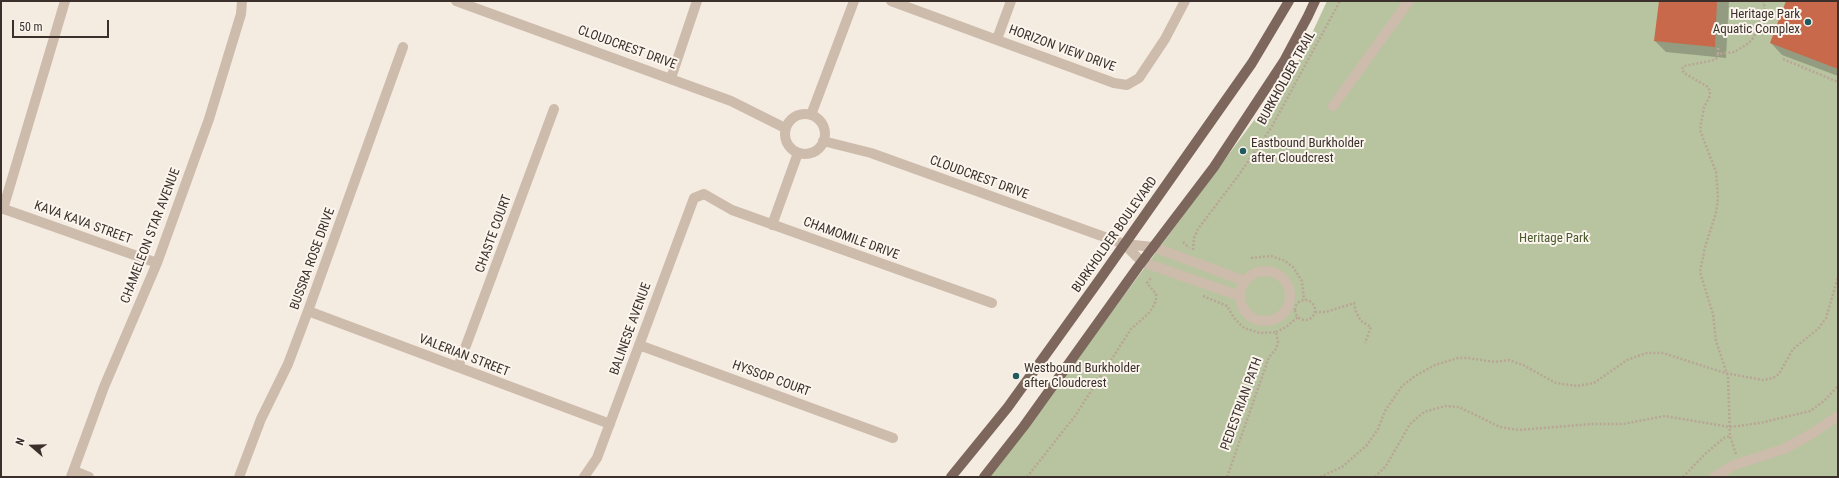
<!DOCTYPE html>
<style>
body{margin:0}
#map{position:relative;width:1839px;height:478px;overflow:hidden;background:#f4ebe1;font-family:"Roboto Condensed",sans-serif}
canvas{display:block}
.frame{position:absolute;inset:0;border:2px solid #3b302b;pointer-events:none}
.north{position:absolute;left:12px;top:426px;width:40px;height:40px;-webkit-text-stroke:3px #fbf5ee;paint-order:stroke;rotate:290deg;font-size:11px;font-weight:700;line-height:16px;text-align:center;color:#3b302b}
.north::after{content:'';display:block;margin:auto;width:14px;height:18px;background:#3b302b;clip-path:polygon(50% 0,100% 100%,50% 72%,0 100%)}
.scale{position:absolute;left:12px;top:20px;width:97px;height:18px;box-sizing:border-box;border:2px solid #3b302b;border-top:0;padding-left:5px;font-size:12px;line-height:14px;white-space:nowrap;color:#3b302b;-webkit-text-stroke:3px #fbf5ee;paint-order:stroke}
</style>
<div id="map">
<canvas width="1839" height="478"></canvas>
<div class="frame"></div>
<div class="north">N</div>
<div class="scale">50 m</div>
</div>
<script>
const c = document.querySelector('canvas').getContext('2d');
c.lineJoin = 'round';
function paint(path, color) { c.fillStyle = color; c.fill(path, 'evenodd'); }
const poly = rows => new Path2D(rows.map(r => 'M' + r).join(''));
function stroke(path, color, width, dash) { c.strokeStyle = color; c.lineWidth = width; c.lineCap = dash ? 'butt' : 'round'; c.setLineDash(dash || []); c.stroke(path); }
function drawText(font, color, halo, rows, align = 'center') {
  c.font = font + ' "Roboto Condensed",sans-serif'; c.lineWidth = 4; c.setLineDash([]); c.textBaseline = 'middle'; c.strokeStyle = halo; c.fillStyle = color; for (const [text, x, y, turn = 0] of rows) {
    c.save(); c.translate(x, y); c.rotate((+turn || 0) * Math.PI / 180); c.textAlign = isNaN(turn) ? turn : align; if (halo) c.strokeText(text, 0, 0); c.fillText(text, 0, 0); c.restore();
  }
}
paint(poly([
 [1327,1,1838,1,1838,477,989,477,1301,57]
]), '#b8c4a0');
paint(poly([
 [1660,1,1729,1,1726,58,1666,52,1655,41],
 [1787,1,1838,1,1838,76,1782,55,1771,43]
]), '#0003');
paint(poly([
 [1659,1,1717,1,1715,47,1654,41],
 [1786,1,1838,1,1838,69,1770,43]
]), '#c8694b');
stroke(poly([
 [1718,54,1718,46],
 [1783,59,1838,82],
 [1183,242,1189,248],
 [1193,250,1194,238,1198,229,1238,176,1271,128,1340,1],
 [1251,258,1271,256,1285,261,1293,267,1302,281,1304,300],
 [1203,296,1227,306,1234,318,1244,328,1260,333,1276,332,1278,342,1276,349,1269,357,1227,477],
 '1295 310a10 10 0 1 1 20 0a10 10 0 1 1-20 0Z',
 [1315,312,1326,312,1354,303,1356,312,1361,321,1371,327,1365,343],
 [1276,332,1286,327,1298,317],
 [1736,454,1730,436,1728,377,1716,341,1713,314,1700,272,1705,247,1716,213,1718,198,1716,172,1700,130,1704,107,1709,98,1710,92,1708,87,1684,73,1682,69,1684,66,1710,61,1716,59,1718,54,1734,52,1749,43,1754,37,1765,8,1763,1],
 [1027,477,1075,416,1131,329,1148,314,1153,307,1156,300,1156,294,1147,283,1152,277],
 [1320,477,1342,467,1367,445,1378,429,1385,411,1402,386,1415,376,1435,365,1458,358,1468,358,1495,362,1509,360,1523,365,1556,383,1577,386,1594,383,1627,360,1646,353,1663,353,1725,373,1763,380,1773,378,1779,374,1793,349,1818,329,1826,318,1838,277],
 [1375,477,1386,466,1410,424,1424,412,1445,406,1459,407,1500,427,1518,430,1592,424,1623,424,1665,416,1730,427,1760,423,1810,411,1824,401,1838,386],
 [1683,477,1706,453,1724,438,1730,436]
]), '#b9a596', 2.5, [2, 2]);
stroke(poly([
 [456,1,731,101,785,128],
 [891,1,1114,83,1127,85,1139,78,1165,39,1185,1],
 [997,39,1011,1],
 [671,78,697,1],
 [1333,106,1409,1],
 '785 134a20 20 0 1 1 40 0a20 20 0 1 1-40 0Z',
 [811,115,854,1],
 [823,141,871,153,1124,244,1153,247,1245,281],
 [1,208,157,263],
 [3,209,65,1],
 [772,225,798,153],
 [1124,244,1142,262,1240,296],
 '1240 296a25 25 0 1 1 50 0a25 25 0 1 1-50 0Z',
 [308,311,610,424],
 [639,345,893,438],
 [458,367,554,109],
 [74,471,89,477],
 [71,477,104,387,157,263,209,119,241,14,242,1],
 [239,477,261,419,288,364,308,311,403,47],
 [584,477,597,458,694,198,704,194,732,210,992,303],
 [1714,477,1734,465,1784,449,1813,433,1838,416]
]), '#cdbbac', 10);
stroke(poly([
 [951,477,1008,407,1100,279,1252,63,1289,1],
 [984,477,1024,426,1138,267,1214,167,1284,61,1308,16,1315,1]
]), '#7d675c', 10);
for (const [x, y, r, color] of [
 [1808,22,4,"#1f5a5e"],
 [1243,151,4,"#1f5a5e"],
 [1016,376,4,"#1f5a5e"]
]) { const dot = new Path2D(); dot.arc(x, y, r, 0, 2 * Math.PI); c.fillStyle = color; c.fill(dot); stroke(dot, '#fbf5ee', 1.5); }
drawText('13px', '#3b302b', '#fbf5ee', [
 ["Heritage Park",1800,15,"right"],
 ["Aquatic Complex",1800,30,"right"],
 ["Eastbound Burkholder",1251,144],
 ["after Cloudcrest",1251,159],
 ["Westbound Burkholder",1024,369],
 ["after Cloudcrest",1024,384]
], 'left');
drawText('13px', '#3b302b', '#fbf5ee', [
 ["CLOUDCREST DRIVE",627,48,20],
 ["HORIZON VIEW DRIVE",1062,49,20],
 ["BURKHOLDER TRAIL",1287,78,-61],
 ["CLOUDCREST DRIVE",979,178,20],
 ["KAVA KAVA STREET",83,223,20],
 ["CHASTE COURT",494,234,-70],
 ["BURKHOLDER BOULEVARD",1115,235,-55],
 ["CHAMELEON STAR AVENUE",151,236,-69],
 ["CHAMOMILE DRIVE",851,239,20],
 ["BUSSRA ROSE DRIVE",313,259,-70],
 ["BALINESE AVENUE",631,329,-70],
 ["VALERIAN STREET",464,356,21],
 ["HYSSOP COURT",771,379,20],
 ["PEDESTRIAN PATH",1242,404,-70]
]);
drawText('13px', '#4a5a2e', '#fbf5ee', [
 ["Heritage Park",1554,239]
]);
</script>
